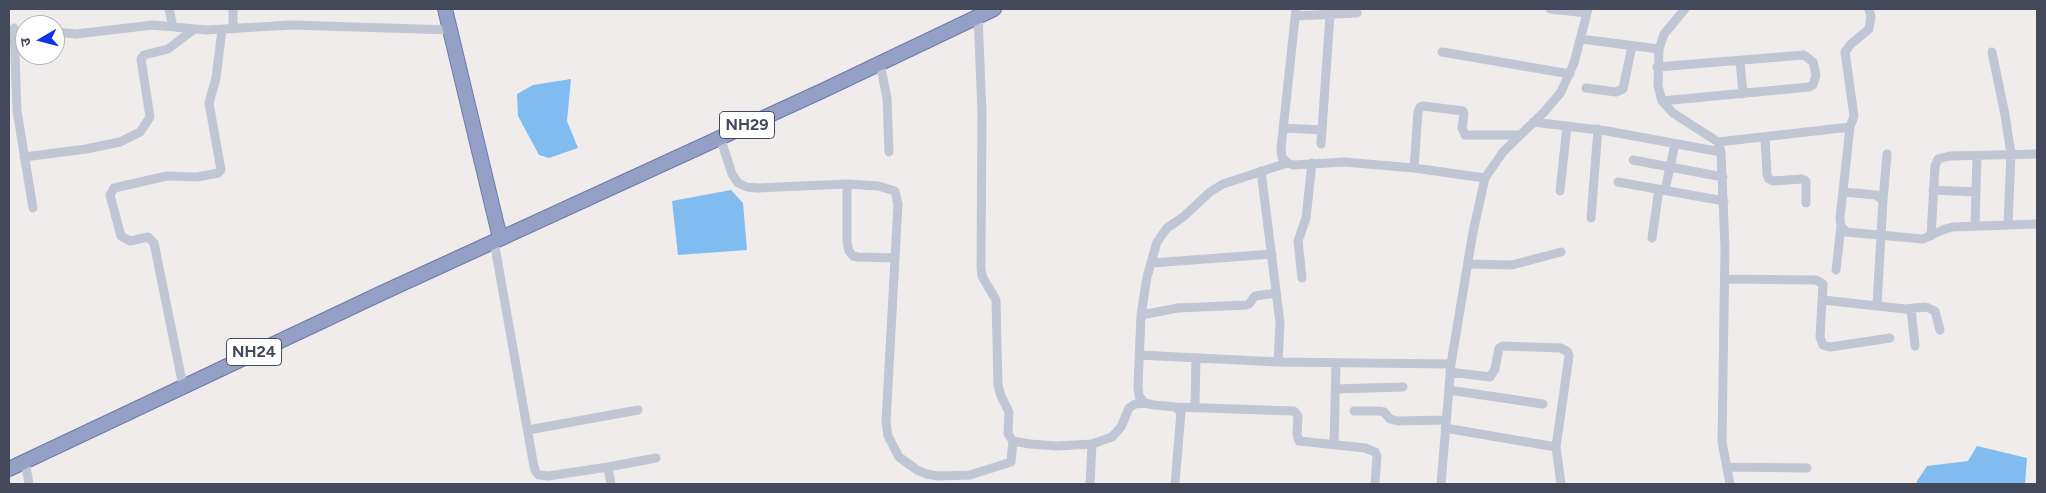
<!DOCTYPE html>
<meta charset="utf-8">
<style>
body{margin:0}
#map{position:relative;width:2046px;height:493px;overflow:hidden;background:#efeceb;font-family:Figtree,"Noto Sans Devanagari",sans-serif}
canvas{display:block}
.frame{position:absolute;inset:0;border:10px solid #43495a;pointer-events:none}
.north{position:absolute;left:15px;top:15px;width:50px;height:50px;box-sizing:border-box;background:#fff;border:1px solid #b4b6bd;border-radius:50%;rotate:262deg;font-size:14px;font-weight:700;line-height:20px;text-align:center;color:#43495a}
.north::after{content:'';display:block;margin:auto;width:18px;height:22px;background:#0f35e6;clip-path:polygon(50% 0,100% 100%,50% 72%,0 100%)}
</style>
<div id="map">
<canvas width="2046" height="493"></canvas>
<div class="frame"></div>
<div class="north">उ</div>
</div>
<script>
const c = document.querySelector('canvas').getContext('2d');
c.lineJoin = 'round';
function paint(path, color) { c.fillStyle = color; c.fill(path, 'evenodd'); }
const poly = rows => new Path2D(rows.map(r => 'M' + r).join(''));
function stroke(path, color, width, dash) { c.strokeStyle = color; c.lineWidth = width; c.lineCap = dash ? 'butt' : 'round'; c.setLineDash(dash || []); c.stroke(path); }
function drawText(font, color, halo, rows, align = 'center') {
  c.font = font + ' Figtree,sans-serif'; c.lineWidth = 5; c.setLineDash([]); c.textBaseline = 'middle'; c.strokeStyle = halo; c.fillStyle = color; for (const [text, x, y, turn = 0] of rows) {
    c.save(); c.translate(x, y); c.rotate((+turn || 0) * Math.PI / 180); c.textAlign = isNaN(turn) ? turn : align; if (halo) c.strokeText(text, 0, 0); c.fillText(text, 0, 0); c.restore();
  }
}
paint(poly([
 [571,79,567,121,578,148,549,158,539,155,518,116,517,94,533,85],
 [731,190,743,203,747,250,678,255,672,201],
 [1977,446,2027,458,2025,484,1916,484,1917,481,1927,466,1968,461]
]), '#80bcf0');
const trunk = poly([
 [445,9,500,238],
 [9,469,384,292,822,91,994,9]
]);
stroke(trunk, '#6b79aa', 16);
stroke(poly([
 [169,9,173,27],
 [233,9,233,29],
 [1296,9,1281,149,1282,157,1287,163,1294,165,1344,162,1414,168,1485,178],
 [1550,9,1587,13],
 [1685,9,1664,34,1659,49,1658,86,1662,101,1673,113,1718,142,1721,152,1725,247,1722,442,1730,484],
 [978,16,982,113,981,268,982,276,996,300,998,385,1001,396,1009,412,1008,434,1013,441,1030,444,1057,446,1092,444],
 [1295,16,1357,13],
 [14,28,17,111,33,208],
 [55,32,76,34,153,25,206,30,292,25,450,30],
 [1581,39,1659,49],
 [1442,52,1570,74],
 [1992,52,2005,115,2011,154,2008,225],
 [1740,61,1743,94],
 [880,63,887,98,889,152],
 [1657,67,1804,55,1813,62,1816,75,1813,85,1809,87,1662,101],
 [1586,88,1616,92,1623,89,1632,46],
 [1533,122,1607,131,1721,152],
 [1850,127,1840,218,1841,226,1846,232,1923,239,1945,229,1953,227,2037,224],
 [1283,128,1322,130],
 [720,137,732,174,738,183,747,187,757,188,847,184,878,186,895,191,898,204,886,422,888,436,899,457,917,470,927,474,938,476,970,475,1011,462,1013,441],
 [1765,137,1767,175,1769,179,1773,181,1802,179,1806,181,1806,203],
 [1718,142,1850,127,1854,116,1845,52,1851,44,1869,29,1871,16,1869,9],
 [1321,144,1330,15],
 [24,157,86,149,120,142,140,132,150,117,141,59,144,55,168,49,193,30],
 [1633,160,1723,177],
 [1414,168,1418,112,1420,107,1423,106,1463,111,1464,114,1462,128,1465,135,1520,135],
 [1261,171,1280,323,1278,362],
 [1618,182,1724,201],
 [847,184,847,243,849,251,853,256,858,257,895,258],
 [1665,190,1675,144],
 [1933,190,1975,192],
 [1560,191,1567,126],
 [1843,192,1876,195,1883,200,1877,305],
 [1883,200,1887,154],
 [1591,218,1598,129],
 [1975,226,1977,156],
 [1931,236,1935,166,1938,159,1950,156,2037,154],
 [1652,238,1659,189],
 [494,241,534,467,536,472,539,475,548,476,608,467,611,484],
 [1152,263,1272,254],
 [1468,264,1512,265,1561,252],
 [1836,270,1841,226],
 [1302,278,1298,241,1306,218,1312,163],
 [1725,279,1816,280,1823,284,1820,337,1823,345,1830,347,1890,338],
 [1823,300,1905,309,1926,307,1935,311,1940,330],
 [1911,309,1915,346],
 [1141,315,1178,308,1246,305,1249,304,1255,296,1276,293],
 [1139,355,1278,362,1451,364],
 [1450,372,1490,377,1495,369,1499,348,1503,346,1561,348,1568,352,1569,356,1556,447,1561,484],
 [183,386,154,243,148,237,130,241,121,236,110,195,114,188,167,176,197,177,218,173,221,170,209,103,216,78,222,30],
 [1335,389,1403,387],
 [1449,390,1543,404],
 [1175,407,1294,411,1298,416,1297,434,1299,441,1365,448,1375,452,1377,456,1375,484],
 [1195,407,1196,358],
 [1354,411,1379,411,1384,412,1390,419,1398,421,1445,420],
 [1445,428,1556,447],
 [528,430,638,410],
 [1334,445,1336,363],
 [25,461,29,484],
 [608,467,656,458],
 [1727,467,1807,468],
 [1090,484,1092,444,1112,437,1121,427,1129,408,1135,404,1145,403],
 [1175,484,1181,412,1175,407,1154,405,1145,403,1139,396,1138,387,1141,315,1147,277,1157,242,1167,228,1183,217,1210,192,1223,184,1287,163],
 [1441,484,1451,364,1473,232,1485,178,1503,152,1545,111,1561,92,1574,63,1588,9]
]), '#c1c6d4', 9);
stroke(trunk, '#94a0c6', 14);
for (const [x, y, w] of [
 [747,125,55],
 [254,352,55]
]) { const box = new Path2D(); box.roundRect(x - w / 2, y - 13.5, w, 27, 4); c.fillStyle = '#fff'; c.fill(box); stroke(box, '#43495a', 1); }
drawText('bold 16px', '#43495a', null, [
 ["NH29",747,125],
 ["NH24",254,352]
]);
</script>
